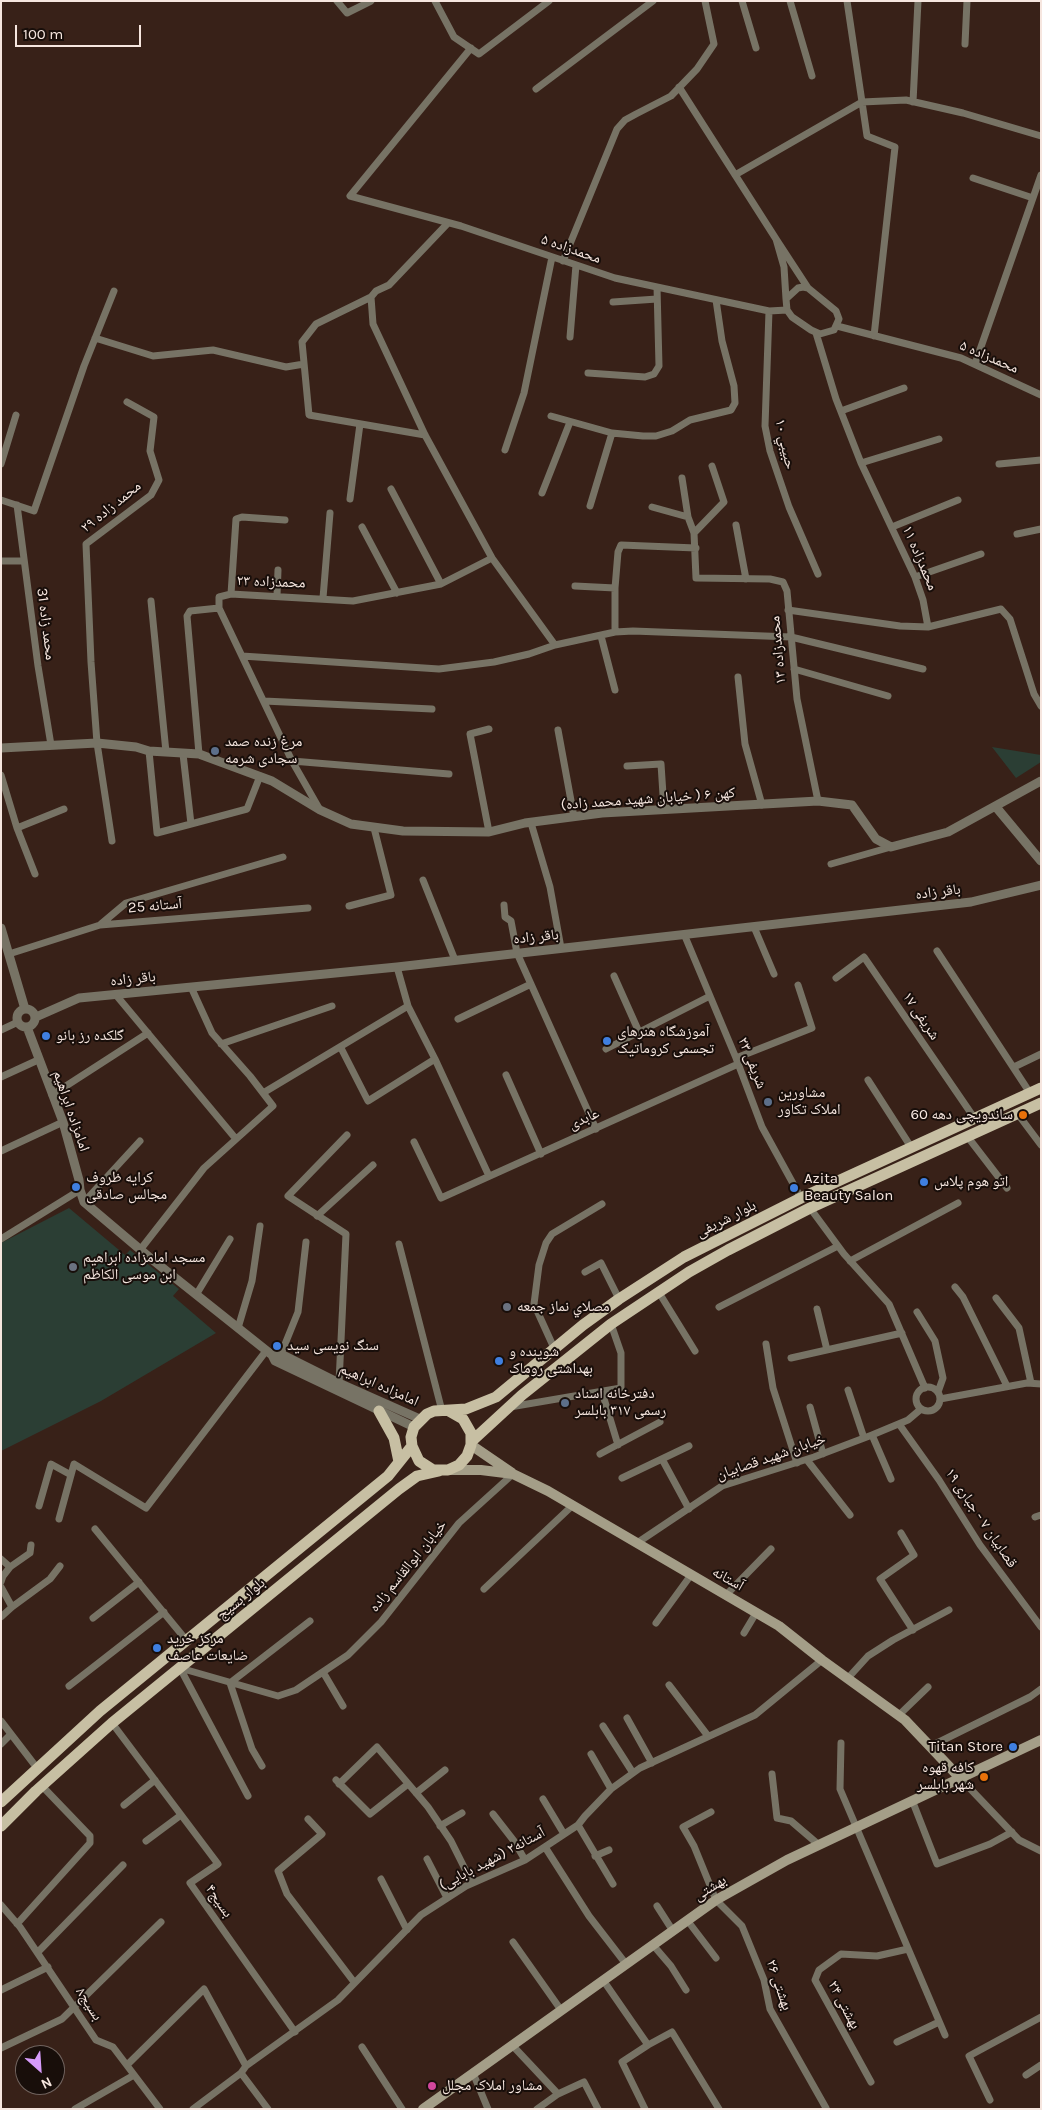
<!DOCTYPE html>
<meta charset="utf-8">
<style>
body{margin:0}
#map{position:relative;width:1042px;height:2110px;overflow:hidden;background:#382118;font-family:Karla,sans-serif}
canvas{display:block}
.frame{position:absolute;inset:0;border:2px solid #f6e6df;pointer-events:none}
.north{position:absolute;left:15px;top:2045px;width:50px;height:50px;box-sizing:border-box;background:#180e0a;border:1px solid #71645f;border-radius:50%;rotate:154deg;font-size:14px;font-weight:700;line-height:20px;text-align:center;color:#f6e6df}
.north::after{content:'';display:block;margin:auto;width:18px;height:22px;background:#d69bfa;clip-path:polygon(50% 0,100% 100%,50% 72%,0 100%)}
.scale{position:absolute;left:15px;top:25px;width:126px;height:22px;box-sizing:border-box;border:2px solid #f6e6df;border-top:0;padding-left:6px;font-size:15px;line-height:18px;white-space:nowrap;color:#f6e6df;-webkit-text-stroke:4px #180e0a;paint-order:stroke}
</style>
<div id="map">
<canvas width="1042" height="2110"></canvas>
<div class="frame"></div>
<div class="north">N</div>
<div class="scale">100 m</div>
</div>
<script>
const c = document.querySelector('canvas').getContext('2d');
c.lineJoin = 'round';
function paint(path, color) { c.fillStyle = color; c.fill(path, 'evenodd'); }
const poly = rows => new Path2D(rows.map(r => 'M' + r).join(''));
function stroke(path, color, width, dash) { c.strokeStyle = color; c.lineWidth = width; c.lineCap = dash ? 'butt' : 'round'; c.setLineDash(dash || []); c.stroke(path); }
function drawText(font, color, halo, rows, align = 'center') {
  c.font = font + ' Karla,"Noto Naskh Arabic",sans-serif'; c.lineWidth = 4; c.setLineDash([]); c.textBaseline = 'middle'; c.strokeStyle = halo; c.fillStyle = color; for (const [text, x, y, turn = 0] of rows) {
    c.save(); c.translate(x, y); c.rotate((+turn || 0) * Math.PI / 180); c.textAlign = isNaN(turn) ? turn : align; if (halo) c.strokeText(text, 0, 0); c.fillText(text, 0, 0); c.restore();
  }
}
paint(poly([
 [992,747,1041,755,1041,762,1016,778],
 [69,1208,125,1255,130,1250,179,1289,173,1296,216,1333,101,1401,1,1451,1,1243]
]), '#2b3e34');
stroke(poly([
 [337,1,347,13,371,1],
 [435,1,454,37,479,54,549,1],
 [742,1,756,48],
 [790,1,812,76],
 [965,44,967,1],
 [471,48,350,196,461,226,615,278,769,311,787,310],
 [679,87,776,239],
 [536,89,653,1],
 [913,102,918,1],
 [735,175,862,102,847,1],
 [973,178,1033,198],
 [448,223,389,285,376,291,371,297,373,324,425,435,492,558,555,645,615,632],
 [563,261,617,129,625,120,636,114,671,96,697,69,714,44,705,1],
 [803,287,808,288,836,311,839,319,834,330,820,334,811,330,792,317,787,310,786,299,798,288,803,287],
 [371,297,316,324,302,342,309,415,425,435],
 [786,299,784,267,776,239,808,288],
 [613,302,657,299],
 [769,311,765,426,770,451,789,507,818,574],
 [837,326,961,358,1041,395],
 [816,333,836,399,861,463,915,577,923,600,928,627,1001,609,1010,619,1034,694,1041,706],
 [874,336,895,147,867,136,862,102,906,100,963,113,1041,136],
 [570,337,576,265],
 [95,338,153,356,213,350,286,367,304,364],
 [975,364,1041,175],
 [588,373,645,377,654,374,659,366,657,287],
 [841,411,904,388],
 [551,416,612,433],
 [505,450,524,393,552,257],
 [861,463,939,439],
 [1,464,16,415],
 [999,464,1041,460],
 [682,478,688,517,694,533,696,578,770,579,783,582,787,591,797,699,818,801],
 [391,489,441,584],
 [542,493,570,422],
 [350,499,360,424],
 [1,500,34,511,84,366,114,291],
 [17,505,38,666,51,745],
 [590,506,612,433,643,436,656,436,672,431,690,420,731,410,735,403,734,386,722,341,716,300],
 [652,507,688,517],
 [736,525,746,579],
 [362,527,397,593],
 [892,527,958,500],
 [694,533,724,502,712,466],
 [1017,534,1041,529],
 [696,548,621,545,618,552,615,588,615,632,633,631,791,637,923,669],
 [1,561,24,561],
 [915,577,981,554],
 [575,586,615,588],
 [231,594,236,519,242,517,285,520],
 [277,596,278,570],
 [323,598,330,513],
 [151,601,166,752],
 [788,610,900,626,928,627],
 [601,636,615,690],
 [242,656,439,669,494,662,529,654,555,645],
 [794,669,888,696],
 [738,677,745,744,762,805],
 [264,701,432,709],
 [489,729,470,734,489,832],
 [558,730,574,817],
 [149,751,157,833,191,824,183,754],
 [199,754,187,616,190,611,219,608],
 [292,761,449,774],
 [627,766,661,764,664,810],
 [1,775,17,828,35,874],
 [320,810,292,761,219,608,219,597,231,594,353,601,441,584,492,558],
 [531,823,550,887,561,948],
 [191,824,247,809,260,776],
 [17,828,64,809],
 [112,841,97,743,91,662,86,544,151,495,159,480,150,451,154,417,127,402],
 [831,864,891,847],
 [423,880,455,960],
 [504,905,505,917,511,921,517,953,596,1129],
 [349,906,391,895,374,828],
 [101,924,126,903,283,857],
 [754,927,774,974],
 [684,934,736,1058,762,1127,801,1198],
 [937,951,1030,1093],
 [9,954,100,925,308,908],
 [397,967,408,1006,435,1059,489,1176],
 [614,976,639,1032],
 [836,978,864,957,975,1119],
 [116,995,236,1139],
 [458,1019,531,984],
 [1,1030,18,1022],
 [221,1044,332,1006],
 [341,1048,368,1101,435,1059],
 [606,1049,710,996],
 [736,1058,812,1028,798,985],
 [1014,1067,1041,1054],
 [506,1075,541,1154],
 [1,1077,38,1060],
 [868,1080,911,1147],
 [263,1093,408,1006],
 [52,1095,148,1033],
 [1017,1113,1041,1145],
 [967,1136,1007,1188],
 [414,1142,441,1198,738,1064],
 [1,1151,63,1122],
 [84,1202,140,1141],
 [810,1208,844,1254,889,1304,925,1388],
 [317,1216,373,1165],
 [1,1239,80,1190],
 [399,1244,442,1411],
 [140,1250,204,1168,273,1106,250,1076,212,1033,191,987],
 [850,1261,958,1203],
 [585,1272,601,1263,619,1299],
 [955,1287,963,1297,1007,1386],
 [658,1291,695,1351],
 [196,1295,230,1239],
 [996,1298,1019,1328,1031,1383],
 [719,1307,838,1246],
 [817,1309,827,1350],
 [917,1312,935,1341,943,1378,938,1392],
 [238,1328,252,1281,260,1226],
 [766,1344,773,1388,797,1463],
 [554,1348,534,1304,539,1265,546,1243,552,1234,602,1204],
 [281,1354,298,1312,306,1242],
 [791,1358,902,1333],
 [339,1383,346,1234,288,1196,347,1135],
 '916 1399a12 12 0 1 1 24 0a12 12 0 1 1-24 0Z',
 [848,1390,864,1438],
 [602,1392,618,1445],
 [940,1399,1027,1383,1041,1384],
 [510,1407,621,1388,621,1353,611,1324],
 [810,1407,823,1454],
 [899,1424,939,1480,980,1545,1041,1627],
 [872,1435,891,1479],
 [600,1454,660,1422],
 [662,1459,689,1509],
 [807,1460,850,1515],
 [622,1478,689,1446],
 [39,1506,51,1464,71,1475],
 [1035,1517,1041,1515],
 [59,1519,74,1464,146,1508,266,1351],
 [95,1529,187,1641],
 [901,1533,914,1555,880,1579,913,1630],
 [637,1543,722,1486,814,1457,872,1435,908,1420,921,1409],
 [1,1559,10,1567,3,1576,1,1582],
 [10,1567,30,1553,31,1545],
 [1,1587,12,1607,1,1617],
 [484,1589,573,1505],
 [726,1595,771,1549],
 [12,1607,50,1579,60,1566],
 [93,1618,139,1582],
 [656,1623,691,1575],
 [744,1633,756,1613],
 [323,1672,343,1706],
 [848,1678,868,1656,893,1640,949,1610],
 [230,1683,310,1621],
 [230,1683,252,1749,262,1766],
 [669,1685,708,1736],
 [69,1686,164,1612],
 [899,1715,928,1687],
 [627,1718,652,1763],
 [1,1721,37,1768],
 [112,1723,218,1864,190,1883,295,2032],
 [603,1726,633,1773],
 [841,1743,840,1789,945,2035],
 [1,1744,11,1734],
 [931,1746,1030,1697,1041,1689],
 [591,1754,611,1789],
 [772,1774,777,1818,791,1821,819,1845],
 [960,1778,1019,1840,1041,1851],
 [336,1780,370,1814,408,1784],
 [339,1784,377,1747,428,1807,451,1841,472,1883],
 [416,1793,445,1770],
 [248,1796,180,1668,278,1696,296,1690,348,1655,381,1622,459,1523,513,1474],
 [543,1799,564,1834],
 [912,1800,937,1864,990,1844,1012,1832],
 [124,1805,155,1780],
 [711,1812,683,1827,694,1846,716,1900,742,1926,764,1980,770,2009,826,2108],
 [493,1814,514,1841,525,1860],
 [308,1819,322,1834,278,1871,287,1894,354,1982],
 [578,1825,613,1884],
 [440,1826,462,1813],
 [146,1841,181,1815],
 [545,1847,589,1916,626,1964],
 [595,1856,609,1850],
 [427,1859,447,1898],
 [381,1879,407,1930],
 [1,1905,20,1927,96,2040,113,2047,160,2109],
 [657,1906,673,1931],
 [687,1920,716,1958],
 [17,1924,90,1843,90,1836,42,1786],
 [513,1942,561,2010],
 [653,1945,671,1966,686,1990],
 [38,1952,123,1865],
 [603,1980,648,2045,622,2062,645,2109],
 [1,1990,48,1967],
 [897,2042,939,2022],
 [512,2045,558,2094],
 [648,2045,672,2032,719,2109],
 [362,2047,402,2109],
 [1,2048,62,2019,161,1922],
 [127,2065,204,1989,246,2066],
 [241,2073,268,2109],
 [473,2073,488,2109],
 [1026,2075,1041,2065],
 [871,2082,815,1980,819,1970,841,1954,877,1956,908,1949],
 [990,2100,969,2056,1041,2017],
 [75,2109,134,2075],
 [193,2109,241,2073,246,2066,338,2000,421,1915,466,1886,525,1860,578,1825,585,1816,611,1789,640,1768,755,1715,822,1660],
 [537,2109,558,2094,584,2082,598,2109]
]), '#777365', 7);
stroke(poly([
 [1,748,97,743,136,747,149,751,199,754,272,781,320,810,351,824,403,831,489,832,525,823,602,813,818,801,852,805,876,839,891,847,948,832,1041,781],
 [996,807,1041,861],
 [1,928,25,1009],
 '17 1018a9 9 0 1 1 18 0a9 9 0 1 1-18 0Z',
 [36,1017,79,998,397,967,971,902,1041,885],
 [27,1027,63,1122,79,1180,80,1190,84,1202,149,1257,272,1355,275,1361,414,1427],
 [272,1355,281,1354,339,1383,420,1419]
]), '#777365', 9);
stroke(poly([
 [471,1445,512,1473],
 [448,1470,481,1470,513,1474,548,1491,779,1626,822,1660,905,1720,960,1778],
 [423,2109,716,1900,787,1860,1041,1740]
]), '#a49e88', 10);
stroke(poly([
 [379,1411,394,1438,399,1462],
 [449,1411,463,1419,471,1433,471,1445,467,1456,459,1465,448,1470,433,1470,419,1461,412,1446,411,1437,414,1427,427,1414,434,1411,466,1409,496,1397,583,1325,619,1299,684,1257,801,1198,1041,1088],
 [472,1441,522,1395,611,1324,689,1272,728,1250,810,1208,1041,1103],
 [1,1802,100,1711,388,1476,412,1446],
 [1,1826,36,1791,112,1723,399,1489,417,1476,439,1471]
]), '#c7bfa3', 11);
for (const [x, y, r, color] of [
 [215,751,5,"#5c6f8a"],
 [46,1036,5,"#3f7fe0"],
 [607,1041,5,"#3f7fe0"],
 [768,1102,5,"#5c6f8a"],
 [1023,1115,5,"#e8710a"],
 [924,1182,5,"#3f7fe0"],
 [76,1187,5,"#3f7fe0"],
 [794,1188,5,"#3f7fe0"],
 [73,1267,5,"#6b7280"],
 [507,1307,5,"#6b7280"],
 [277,1346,5,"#3f7fe0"],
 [499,1361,5,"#3f7fe0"],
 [565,1403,5,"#5c6f8a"],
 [157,1648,5,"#3f7fe0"],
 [1013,1747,5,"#3f7fe0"],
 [984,1777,5,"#e8710a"],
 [432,2086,5,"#d1479c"]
]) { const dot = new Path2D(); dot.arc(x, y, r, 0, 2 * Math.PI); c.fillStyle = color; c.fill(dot); stroke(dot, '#180e0a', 2); }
drawText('15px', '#f6e6df', '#180e0a', [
 ["محمدزاده ۵",571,249,19],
 ["محمدزاده ۵",989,357,23],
 ["حبيبي ١٠",785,444,78],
 ["محمد زاده ۲۹",111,507,-39],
 ["محمدزاده ۱۱",920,558,67],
 ["محمدزاده ۲۳",271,582,2],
 ["محمد زاده 31",46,624,83],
 ["محمدزاده ۱۳",778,650,-95],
 ["کهن ۶ ( خیابان شهید محمد زاده)",648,799,-4],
 ["باقر زاده",938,892,-7],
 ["آستانه 25",155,906,-5],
 ["باقر زاده",536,937,-6],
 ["باقر زاده",133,979,-6],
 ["شریفی ۱۷",921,1016,56],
 ["شریفی ۲۳",752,1063,68],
 ["امامزاده ابراهیم",71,1111,71],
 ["عابدی",584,1119,-24],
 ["بلوار شریفی",726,1219,-27],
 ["امامزاده ابراهیم",379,1385,24],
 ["خیابان شهید قصابیان",771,1457,-19],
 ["قصابيان ۷ - جباری ۱۹",981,1518,56],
 ["خیابان ابوالقاسم زاده",408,1566,-51],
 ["آستانه",728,1579,30],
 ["بلوار بسیج",241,1599,-39],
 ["آستانه۲ (شهید بابایی)",492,1859,-28],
 ["بهشتی",710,1888,-32],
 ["بسیج۴",219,1901,55],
 ["بهشتی ۲۶",779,1985,71],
 ["بسیج۸",89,2004,57],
 ["بهشتی ۲۴",844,2005,62]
]);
drawText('15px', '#f6e6df', '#180e0a', [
 ["مرغ زنده صمد",225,742],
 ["سجادی شرمه",225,759],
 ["آموزشگاه هنرهای",617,1032],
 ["تجسمی کروماتیک",617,1049],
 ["گلکده رز بانو",56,1036],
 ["مشاورین",778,1093],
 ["املاک تکاور",778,1110],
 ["ساندویچی دهه 60",1013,1115,"right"],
 ["کرایه ظروف",86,1178],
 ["مجالس صادقی",86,1195],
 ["Azita",804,1179],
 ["Beauty Salon",804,1196],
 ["اتو هوم پلاس",934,1182],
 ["مسجد امامزاده ابراهیم",83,1258],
 ["ابن موسی الکاظم",83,1275],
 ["مصلاي نماز جمعه",517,1307],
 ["سنگ نویسی سید",287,1346],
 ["شوینده و",509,1352],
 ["بهداشتی روماک",509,1369],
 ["دفترخانه اسناد",575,1394],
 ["رسمی ۳۱۷ بابلسر",575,1411],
 ["مرکز خرید",167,1639],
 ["ضایعات عاصف",167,1656],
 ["Titan Store",1003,1747,"right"],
 ["کافه قهوه",974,1768,"right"],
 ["شهر بابلسر",974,1785,"right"],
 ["مشاور املاک مجلل",442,2086]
], 'left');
</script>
